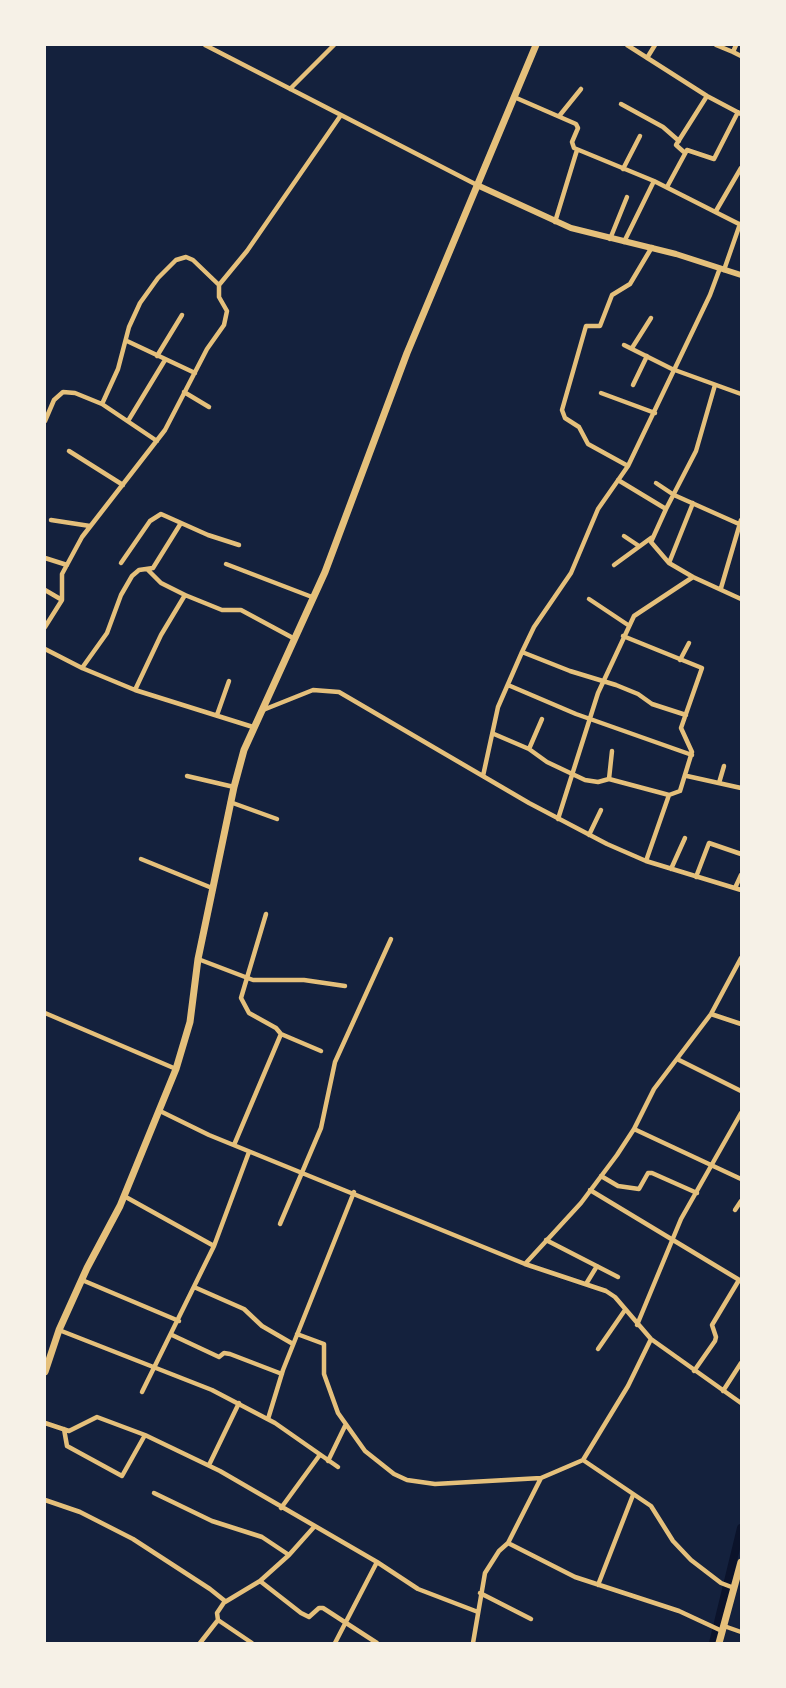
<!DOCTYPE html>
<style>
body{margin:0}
#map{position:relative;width:786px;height:1688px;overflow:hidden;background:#14213d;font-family:"Asap Condensed",sans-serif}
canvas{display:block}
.frame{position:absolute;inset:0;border:46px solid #f6f1e7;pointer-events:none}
</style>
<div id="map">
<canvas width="786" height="1688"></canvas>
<div class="frame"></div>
</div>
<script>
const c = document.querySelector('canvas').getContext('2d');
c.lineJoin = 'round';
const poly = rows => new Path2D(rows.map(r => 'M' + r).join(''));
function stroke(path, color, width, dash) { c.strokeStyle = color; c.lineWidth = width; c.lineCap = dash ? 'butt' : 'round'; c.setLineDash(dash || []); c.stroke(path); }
stroke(poly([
 [713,1643,741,1528]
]), '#0b132b', 8);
stroke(poly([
 [205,45,477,185],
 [627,45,707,96,741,114],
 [716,45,733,52],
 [736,45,733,52,741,56],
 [647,58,655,45],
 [290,89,334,45],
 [514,97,576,124,578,128,572,142,574,148,654,181,741,225],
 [621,104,663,127,679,141],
 [560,115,581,89],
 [685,153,676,145,707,96],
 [623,169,640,136],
 [667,187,687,150,714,159,738,112],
 [716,211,741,168],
 [555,222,577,150],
 [610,239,627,197],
 [624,242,654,181],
 [724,270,740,224],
 [127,341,195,373],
 [624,345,672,369,741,394],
 [632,348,651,318],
 [157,356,182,315],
 [633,385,647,356],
 [184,392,209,407],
 [601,393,655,413],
 [102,404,157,441],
 [45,421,54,400,63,392,75,393,102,404,118,369,129,327,140,303,158,278,176,260,186,257,193,260,219,285,247,251,341,115],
 [128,421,165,360],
 [69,451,123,485],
 [628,466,588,444,579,427,565,418,562,410,586,326,600,326,612,295,630,284,652,247],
 [618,480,666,509,651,542,669,563,693,577],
 [656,483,674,495,739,524],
 [666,509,696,451,715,385],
 [51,520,90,526],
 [624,536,639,546],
 [45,558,67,565],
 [121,563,150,521,161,514,208,535,239,545],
 [669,563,693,503],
 [226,564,312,597],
 [614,565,651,538],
 [148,570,161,583,185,595,222,610,241,610,293,638],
 [721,588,741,520],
 [45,590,62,600],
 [589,599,628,625],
 [45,627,62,600,62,574,82,537,165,430,207,349,224,325,227,311,219,297,219,285],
 [45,649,82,668,135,690,253,727],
 [522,652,570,671,616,685,638,694,652,704,686,715],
 [680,660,689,643],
 [82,668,107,633,121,595,132,576,139,570,153,568,181,523],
 [508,685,576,714,692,755],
 [135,690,161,635,185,595],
 [263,710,313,690,339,692,529,803,607,844,646,861,741,890],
 [217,715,229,681],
 [494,734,529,749,547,762,585,780,598,782,609,779,669,795,680,791,692,752,681,728,702,668,623,636],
 [529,749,542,719],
 [187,776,234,787],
 [483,776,498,707,522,652,534,627,571,573,598,509,628,466,710,295,720,268],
 [687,776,741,788],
 [609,779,612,751],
 [719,783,724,766],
 [230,802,277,819],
 [558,819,598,693,634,616,693,577,741,599],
 [589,835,601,810],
 [141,859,212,888],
 [646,861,669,795],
 [671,869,685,838],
 [696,877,709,843,741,854],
 [735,888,741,875],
 [198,959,253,980,304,980,345,986],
 [45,1013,176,1069],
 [711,1014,741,1024],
 [281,1034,321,1051],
 [679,1060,741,1091],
 [160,1111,209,1135,525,1264,606,1291,615,1297,651,1339,741,1403],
 [634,1129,741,1179],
 [234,1145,281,1034,276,1028,249,1013,241,998,266,914],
 [601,1176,618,1186,639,1189,648,1173,652,1173,697,1193],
 [590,1190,741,1281],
 [124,1196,214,1246,142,1392],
 [735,1210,741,1201],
 [280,1224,321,1128,335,1062,391,939],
 [546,1240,618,1277],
 [214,1246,249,1152],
 [525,1264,581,1203,617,1155,634,1129,654,1089,711,1014,741,958],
 [82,1280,179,1321],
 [586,1284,597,1266],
 [194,1287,244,1309,262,1326,293,1344],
 [637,1325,681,1219,741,1113],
 [59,1330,212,1390,275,1423,338,1467],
 [297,1334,324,1344,324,1374,338,1413,365,1451,394,1474,407,1480,435,1484,541,1478,583,1460],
 [172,1335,219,1357,224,1353,230,1354,282,1374],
 [651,1339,628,1386,583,1460,651,1506,673,1541,691,1560,721,1583,734,1588],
 [598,1349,625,1310],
 [694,1371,715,1341,716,1337,712,1325,739,1280],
 [723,1391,741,1363],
 [268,1419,283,1370,354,1192],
 [45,1423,69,1431,97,1417,145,1435,220,1471,377,1562,418,1589,478,1612],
 [64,1429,67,1446,122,1476,145,1435],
 [328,1461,345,1426],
 [209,1465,239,1403],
 [154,1493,212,1521,262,1537,289,1555],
 [45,1500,80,1512,133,1539,210,1589,225,1601,217,1613,218,1620,252,1643],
 [281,1508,319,1456],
 [508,1543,541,1478],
 [260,1581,301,1613,309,1617,319,1608,323,1608,377,1643],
 [598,1585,633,1495],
 [480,1593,531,1619],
 [225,1602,260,1581,289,1555,314,1527],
 [724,1626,741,1632],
 [200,1643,218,1620],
 [335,1643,377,1562],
 [473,1643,485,1573,499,1551,508,1543,575,1577,679,1611,722,1631]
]), '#e5c07b', 4.5);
stroke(poly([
 [477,185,571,228,676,254,741,275]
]), '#e5c07b', 6);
stroke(poly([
 [45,1372,59,1330,87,1268,120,1206,176,1069,190,1022,198,959,234,787,244,750,325,572,407,353,536,45],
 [719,1643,741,1562]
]), '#e5c07b', 7);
</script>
